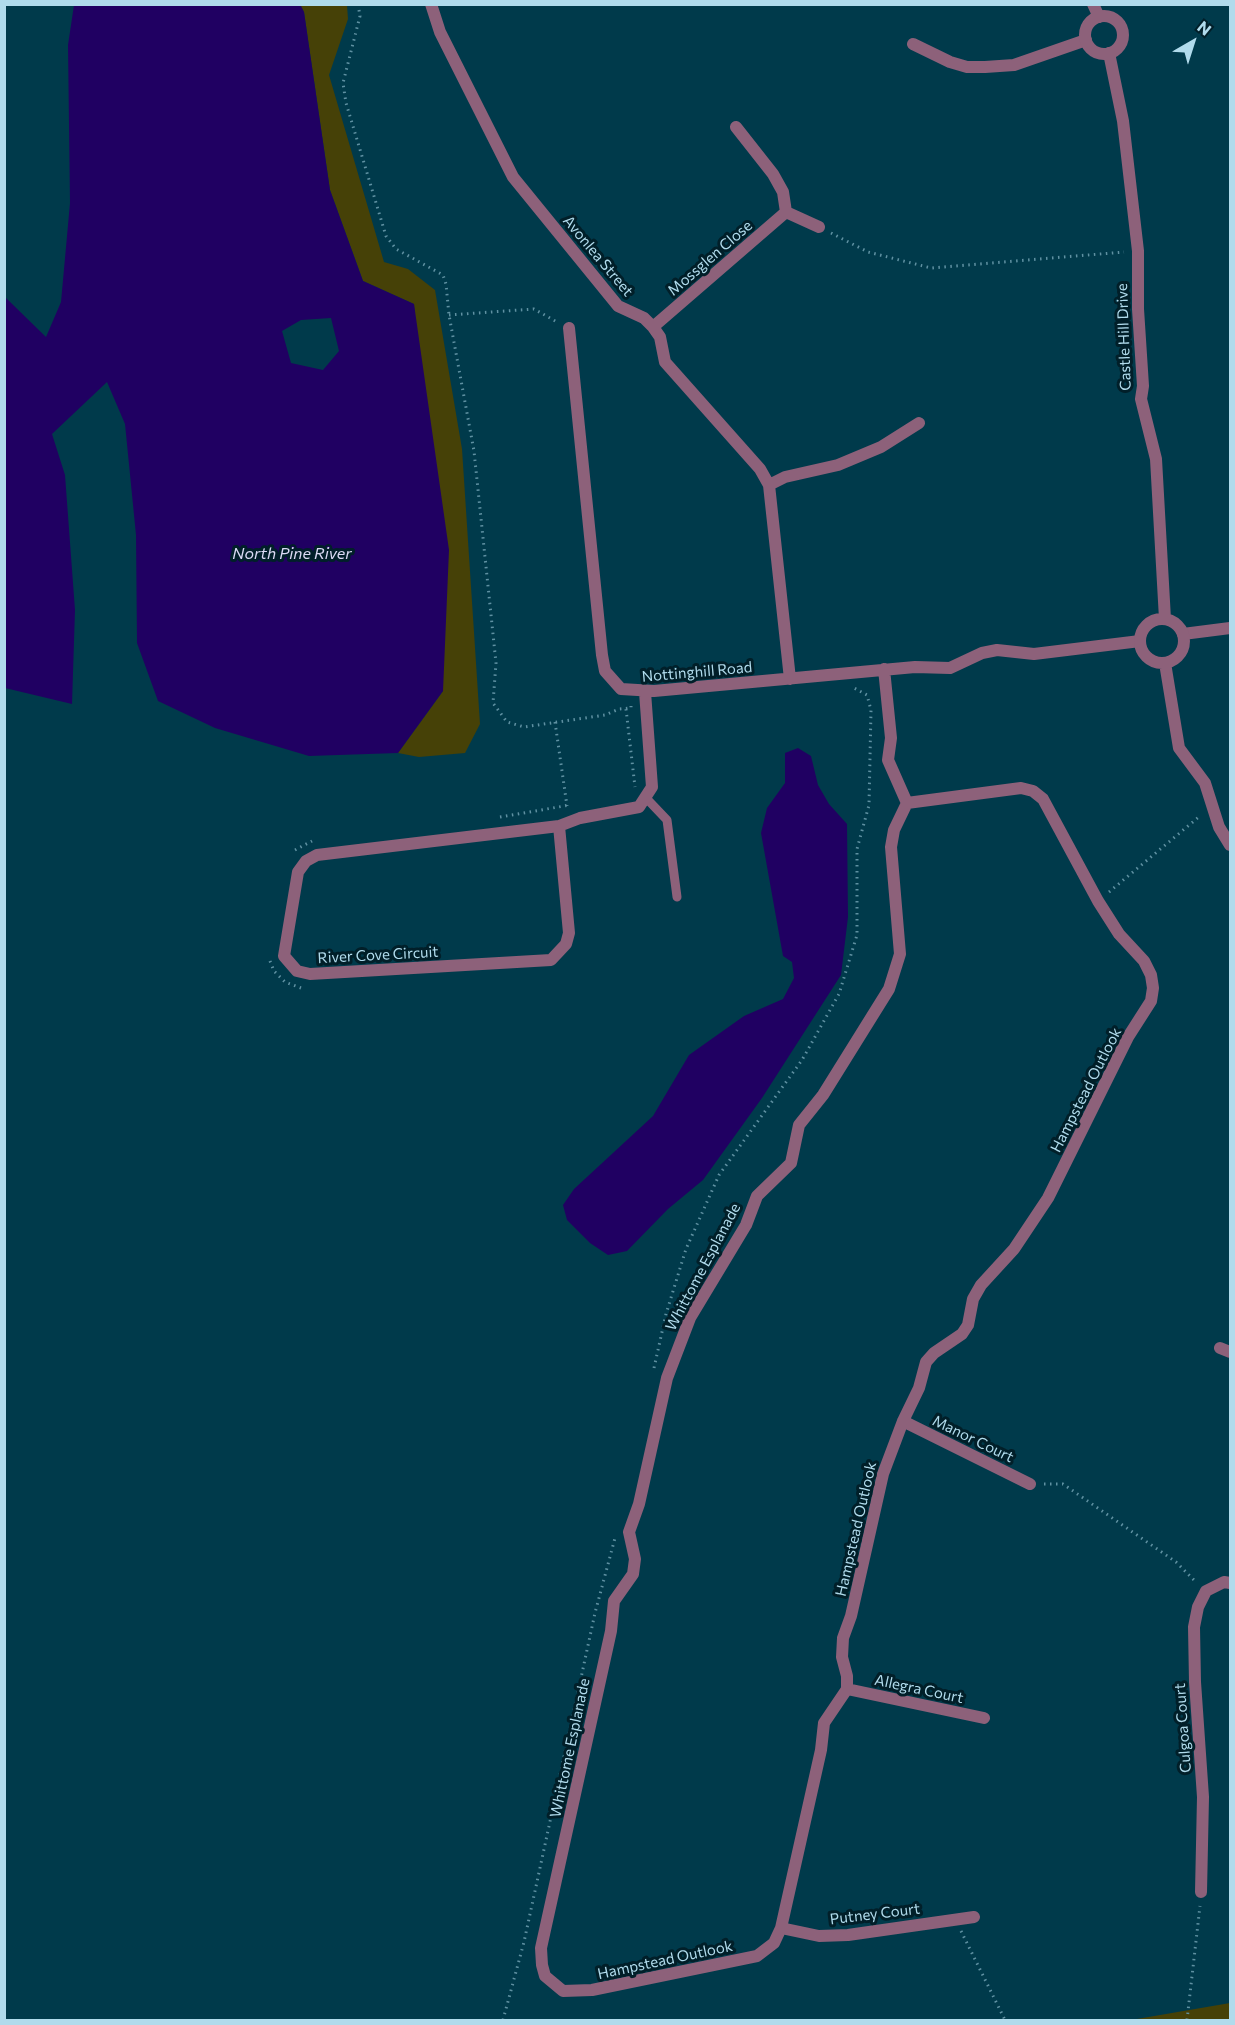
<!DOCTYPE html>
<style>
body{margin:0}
#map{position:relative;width:1235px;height:2025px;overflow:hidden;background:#003a4b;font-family:Commissioner,sans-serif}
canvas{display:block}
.frame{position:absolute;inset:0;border:6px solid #b0dbec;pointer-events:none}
.north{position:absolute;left:1163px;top:12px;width:60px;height:60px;-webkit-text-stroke:4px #011f29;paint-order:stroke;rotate:39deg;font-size:16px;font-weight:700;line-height:24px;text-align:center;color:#b0dbec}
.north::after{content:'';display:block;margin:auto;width:21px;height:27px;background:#b0dbec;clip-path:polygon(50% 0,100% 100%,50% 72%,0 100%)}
</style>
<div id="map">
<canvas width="1235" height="2025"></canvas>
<div class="frame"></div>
<div class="north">N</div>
</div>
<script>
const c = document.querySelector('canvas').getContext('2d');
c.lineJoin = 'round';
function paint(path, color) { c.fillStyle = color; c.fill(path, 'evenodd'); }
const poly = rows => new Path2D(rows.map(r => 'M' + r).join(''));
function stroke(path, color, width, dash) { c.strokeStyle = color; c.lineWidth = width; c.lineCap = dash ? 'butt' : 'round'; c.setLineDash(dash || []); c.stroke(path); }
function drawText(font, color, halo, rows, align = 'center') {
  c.font = font + ' Commissioner,sans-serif'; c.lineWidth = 6; c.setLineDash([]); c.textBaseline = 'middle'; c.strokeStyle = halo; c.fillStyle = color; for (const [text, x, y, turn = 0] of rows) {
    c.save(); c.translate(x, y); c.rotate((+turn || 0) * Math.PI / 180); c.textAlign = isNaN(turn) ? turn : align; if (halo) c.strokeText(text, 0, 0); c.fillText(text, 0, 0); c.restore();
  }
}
paint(poly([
 [300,5,347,5,348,19,329,75,384,262,408,269,435,290,462,449,480,724,465,753,419,757,398,753,443,691,414,304,363,281,330,190,304,12],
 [1230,2003,1230,2020,1131,2020]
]), '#464107');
paint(poly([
 [74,5,300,4,304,12,330,190,363,281,414,304,449,550,443,691,398,753,309,756,215,728,158,701,137,643,136,535,125,424,107,382,52,434,65,475,75,610,72,704,5,688,5,297,46,337,61,302,70,203,68,45],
 [331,318,339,351,323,370,291,363,282,331,301,320],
 [798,748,811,756,818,785,829,804,847,824,848,917,841,975,762,1098,703,1180,668,1209,627,1251,608,1255,590,1243,567,1220,563,1205,574,1189,653,1116,689,1055,744,1016,783,999,794,978,792,962,783,956,761,833,767,808,785,783,785,753]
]), '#200062');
stroke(poly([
 [358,4,360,16,343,83,346,103,386,236,396,249,443,275,446,284,449,315,474,451,496,663,493,703,507,722,524,727,605,715,619,709,631,708,631,706],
 [831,233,868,252,931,268,1124,252],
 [449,315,534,309,557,322],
 [626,709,635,787],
 [555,722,567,806],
 [500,817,570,805],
 [295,850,312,841],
 [1109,892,1200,816],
 [270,961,274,971,285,982,301,988],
 [654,1368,666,1314,686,1249,719,1175,802,1060,839,994,857,935,857,849,869,805,871,710,867,695,854,688],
 [1044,1484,1063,1484,1176,1562,1197,1583],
 [961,1931,1005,2020],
 [503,2020,524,1942,595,1613,615,1538],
 [1187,2020,1200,1906]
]), '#5f91a2', 3, [1.5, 4.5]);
stroke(poly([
 [647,799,667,820,677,897]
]), '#8d617a', 9);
stroke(poly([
 [431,4,440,32,513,177,618,306,644,318,653,327,660,337,665,362,760,469,769,485,790,679],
 [913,44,950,62,967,67,985,67,1014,65,1086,40],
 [736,127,773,174,783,192,786,212],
 [786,212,819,227],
 [653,327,786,212],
 [569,328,602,655,605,671,621,689,654,691,915,667,950,668,982,653,997,650,1034,654,1140,641],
 [769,485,785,477,838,465,881,447,919,423],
 [1183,634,1230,628],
 [884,669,891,738,888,760,907,803,894,830,891,847,900,954,889,989,823,1095,799,1125,791,1163,757,1196,746,1225,690,1318,667,1378,639,1504,629,1532,635,1559,633,1574,614,1601,611,1631,541,1948,542,1965,545,1976,563,1991,592,1990,757,1956,774,1943,781,1928,821,1750,824,1723,847,1689,847,1676,842,1657,843,1638,851,1616,883,1474,903,1421,919,1388,926,1362,934,1353,962,1334,968,1325,973,1299,981,1285,1014,1249,1048,1198,1128,1037,1151,1001,1153,988,1151,975,1144,961,1119,934,1098,901,1043,799,1033,791,1021,788,907,803],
 [559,826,569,933,566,944,551,960,310,974,297,971,284,956,298,872,306,861,317,855,559,826,580,818,639,807,652,787,645,692],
 [1220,1348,1230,1352],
 [903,1421,1030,1484],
 [847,1689,984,1718],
 [1201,1892,1203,1797,1195,1682,1194,1627,1198,1607,1206,1591,1224,1582,1230,1583],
 [781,1928,819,1936,848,1935,974,1917]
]), '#8d617a', 12);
stroke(poly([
 [1093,4,1099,17],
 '1085 35a19 19 0 1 1 38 0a19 19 0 1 1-38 0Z',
 [1109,53,1123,121,1138,251,1138,309,1143,386,1141,399,1156,459,1165,619],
 '1140 641a22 22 0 1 1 44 0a22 22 0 1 1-44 0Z',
 [1165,663,1179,748,1205,783,1219,827,1230,845]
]), '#8d617a', 12);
drawText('15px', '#b0dbec', '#011f29', [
 ["Avonlea Street",598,256,50],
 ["Mossglen Close",710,258,-41],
 ["Castle Hill Drive",1124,337,-92],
 ["Nottinghill Road",697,672,-5],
 ["River Cove Circuit",378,955,-3],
 ["Hampstead Outlook",1086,1090,-63],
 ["Whittome Esplanade",703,1267,-62],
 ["Manor Court",973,1439,26],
 ["Hampstead Outlook",856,1529,-77],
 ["Allegra Court",919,1689,12],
 ["Culgoa Court",1183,1728,-94],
 ["Whittome Esplanade",570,1748,-78],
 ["Putney Court",875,1914,-7],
 ["Hampstead Outlook",665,1960,-12]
]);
drawText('italic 16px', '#dadaf4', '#011f29', [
 ["North Pine River",292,554]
]);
</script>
